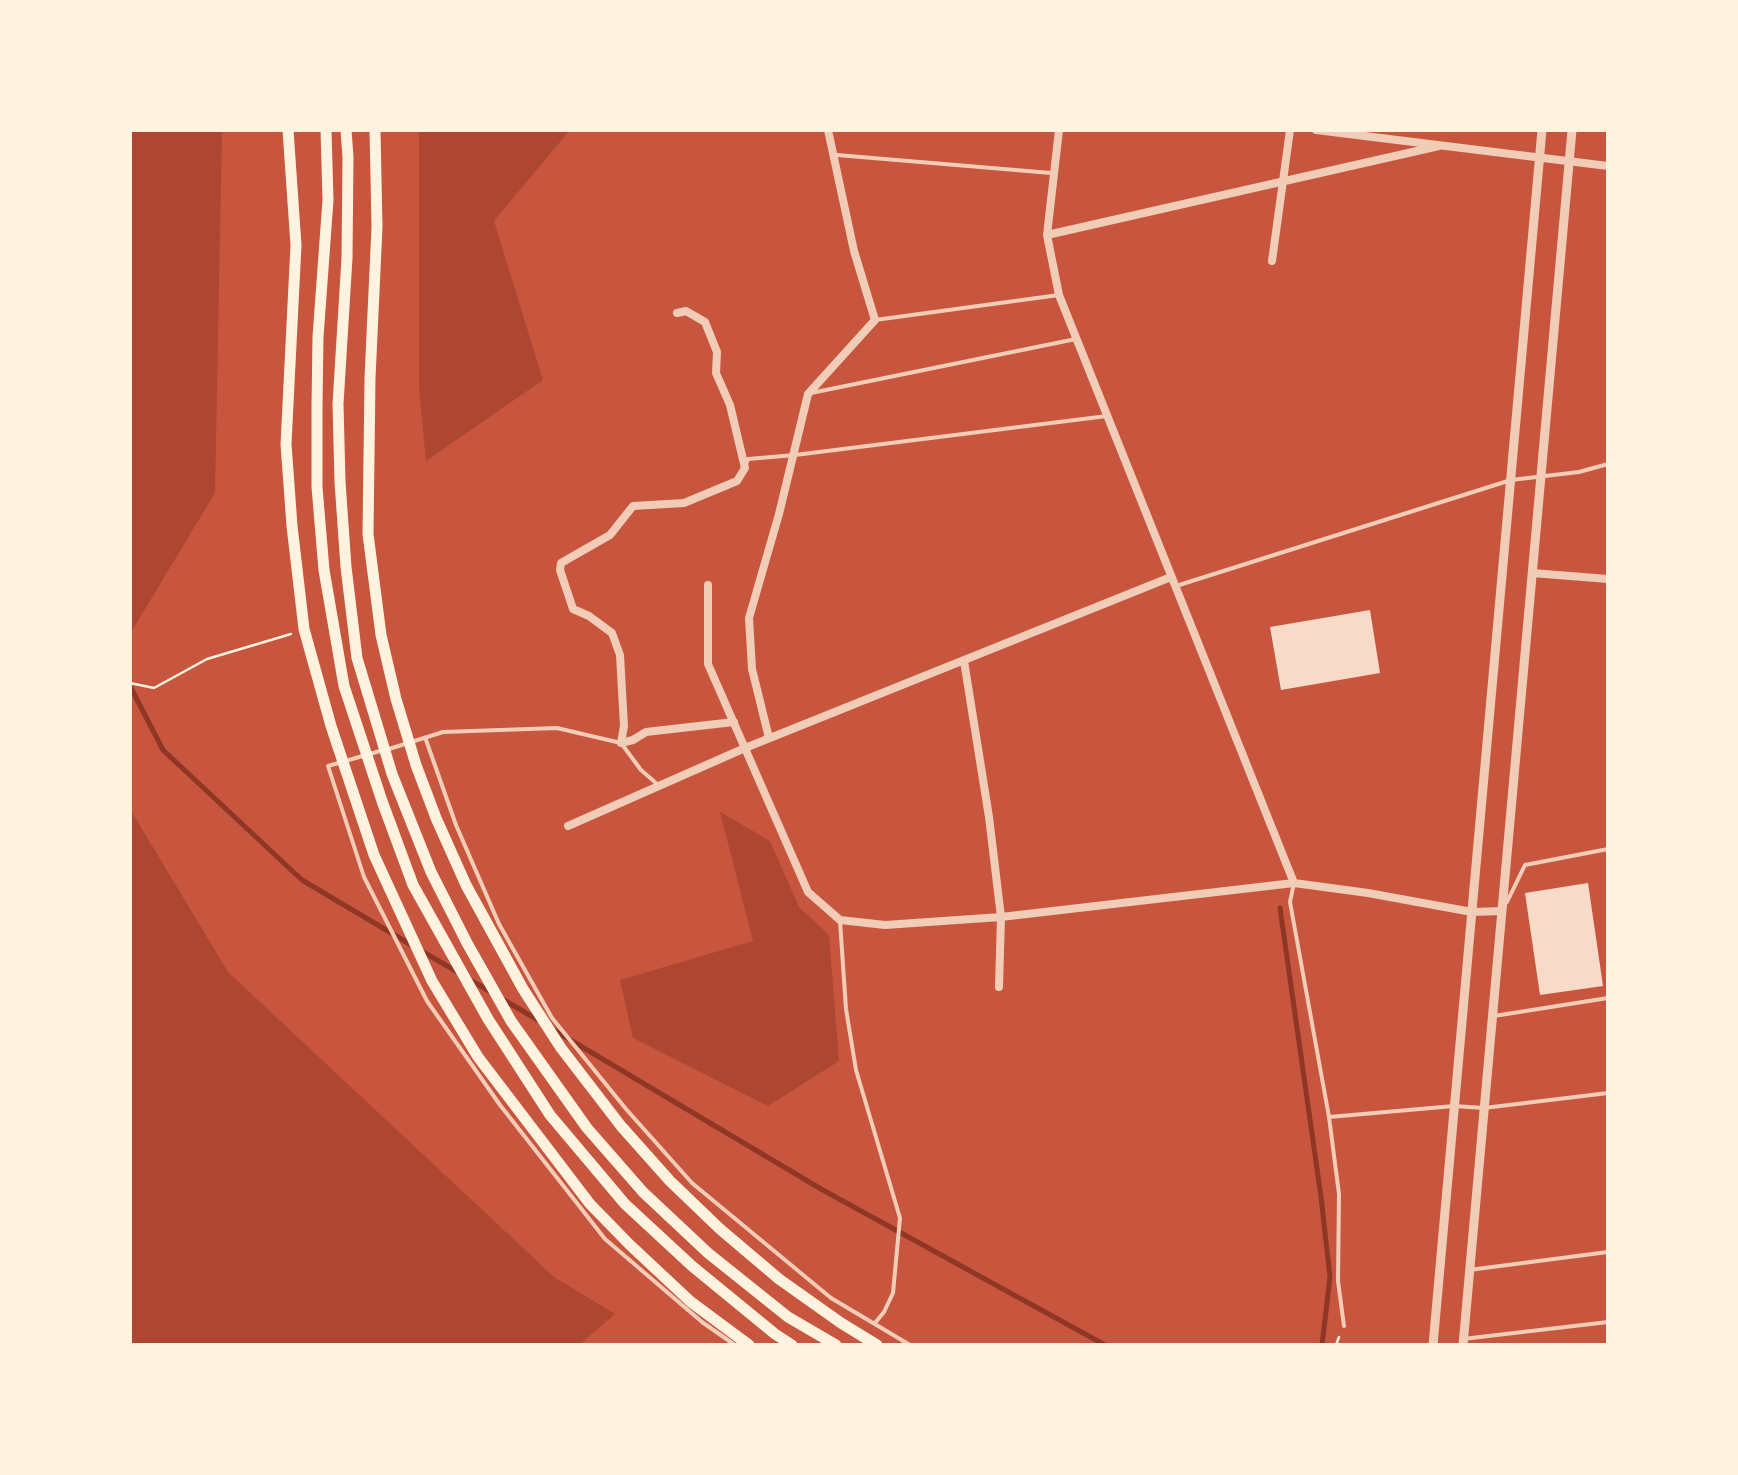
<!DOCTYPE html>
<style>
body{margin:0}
#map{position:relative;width:1738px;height:1475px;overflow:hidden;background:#c8553d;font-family:Poppins,sans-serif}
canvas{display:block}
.frame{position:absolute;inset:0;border:132px solid #fff3e0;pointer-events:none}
</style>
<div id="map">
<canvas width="1738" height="1475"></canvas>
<div class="frame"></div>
</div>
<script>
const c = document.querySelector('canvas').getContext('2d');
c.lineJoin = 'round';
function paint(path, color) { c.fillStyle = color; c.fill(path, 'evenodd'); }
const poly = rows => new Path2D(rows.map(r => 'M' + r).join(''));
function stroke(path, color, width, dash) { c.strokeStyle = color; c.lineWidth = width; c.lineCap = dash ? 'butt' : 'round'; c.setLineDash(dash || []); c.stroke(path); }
paint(poly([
 [130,130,222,130,215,493,130,634],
 [419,130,570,130,494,221,543,380,426,461,419,388],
 [130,809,228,972,554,1277,615,1314,579,1345,130,1345],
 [720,812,770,841,799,907,829,935,839,1061,768,1106,633,1038,620,980,753,941]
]), '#ae4732');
stroke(poly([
 [130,686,163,750,302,880,413,946],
 [1280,908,1321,1197,1330,1277,1322,1345],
 [423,952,461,974],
 [470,980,491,992],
 [504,1000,538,1020],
 [552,1029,821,1189,1105,1345]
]), '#8f3625', 5);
paint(poly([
 [1370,610,1380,673,1281,690,1270,627],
 [1588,883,1603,986,1540,995,1525,893]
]), '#f7dbc8');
stroke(poly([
 [130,683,154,688,207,659,291,634],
 [1336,1345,1339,1337]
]), '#fff3e0', 2.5);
stroke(poly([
 [837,155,1051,173],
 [875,320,1059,295],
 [811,393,1076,339],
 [747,462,748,459,795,455,1107,416],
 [1176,586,1511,480,1579,472,1608,464],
 [426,740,456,825,499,924,552,1018,626,1109,692,1183,831,1298,910,1345],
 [389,749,443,732,557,728,621,743,641,770,656,783],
 [380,751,328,766,364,877,427,1001,500,1105,605,1239,702,1322,735,1345],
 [1294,883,1290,902,1329,1117,1454,1106,1484,1108,1608,1093],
 [1507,902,1525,865,1608,849],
 [840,921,846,1009,856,1070,900,1218,893,1293,884,1312,875,1323],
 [1494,1016,1608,998],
 [1329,1117,1339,1194,1338,1281,1344,1326],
 [1469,1270,1608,1252],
 [1463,1339,1608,1322]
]), '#f1ccb7', 4);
stroke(poly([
 [1059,130,1047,235,1059,295,1294,883],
 [1316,130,1608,166],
 [1047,235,1439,146],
 [1272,261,1290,130],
 [677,313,686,311,705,322,717,352,716,373,730,405,745,468,737,481,684,503,633,506,610,535,561,563,560,570,573,609,589,616,612,633,620,655,624,726,621,743,633,740,646,732,734,722],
 [1532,573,1608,579],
 [708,585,708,664,808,892,840,920,885,925,1001,917,1294,883,1368,893,1472,912,1502,911],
 [964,661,989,817,1001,917,999,987],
 [769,738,752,669,749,618,779,514,808,394,875,320,854,251,828,130],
 [568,826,745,748,1171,577]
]), '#f1ccb7', 8);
stroke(poly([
 [1433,1345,1542,130],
 [1463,1345,1572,130]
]), '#f1ccb7', 9);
stroke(poly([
 [288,130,296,245,286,444,292,526,304,629,331,726,374,855,432,981,478,1057,590,1204,630,1245,691,1302,749,1345],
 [326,130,328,200,318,337,317,406,317,487,324,570,344,686,382,801,413,885,488,1019,550,1115,625,1204,692,1266,775,1334,792,1345],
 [346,130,348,157,347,258,338,404,340,482,346,567,357,658,392,774,431,872,467,943,511,1021,587,1128,643,1192,708,1253,788,1317,836,1345],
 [375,130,377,227,370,378,368,534,381,635,396,699,416,765,436,818,466,885,523,989,561,1048,621,1126,670,1181,720,1229,779,1279,841,1323,877,1345]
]), '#fff3e0', 11);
</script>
